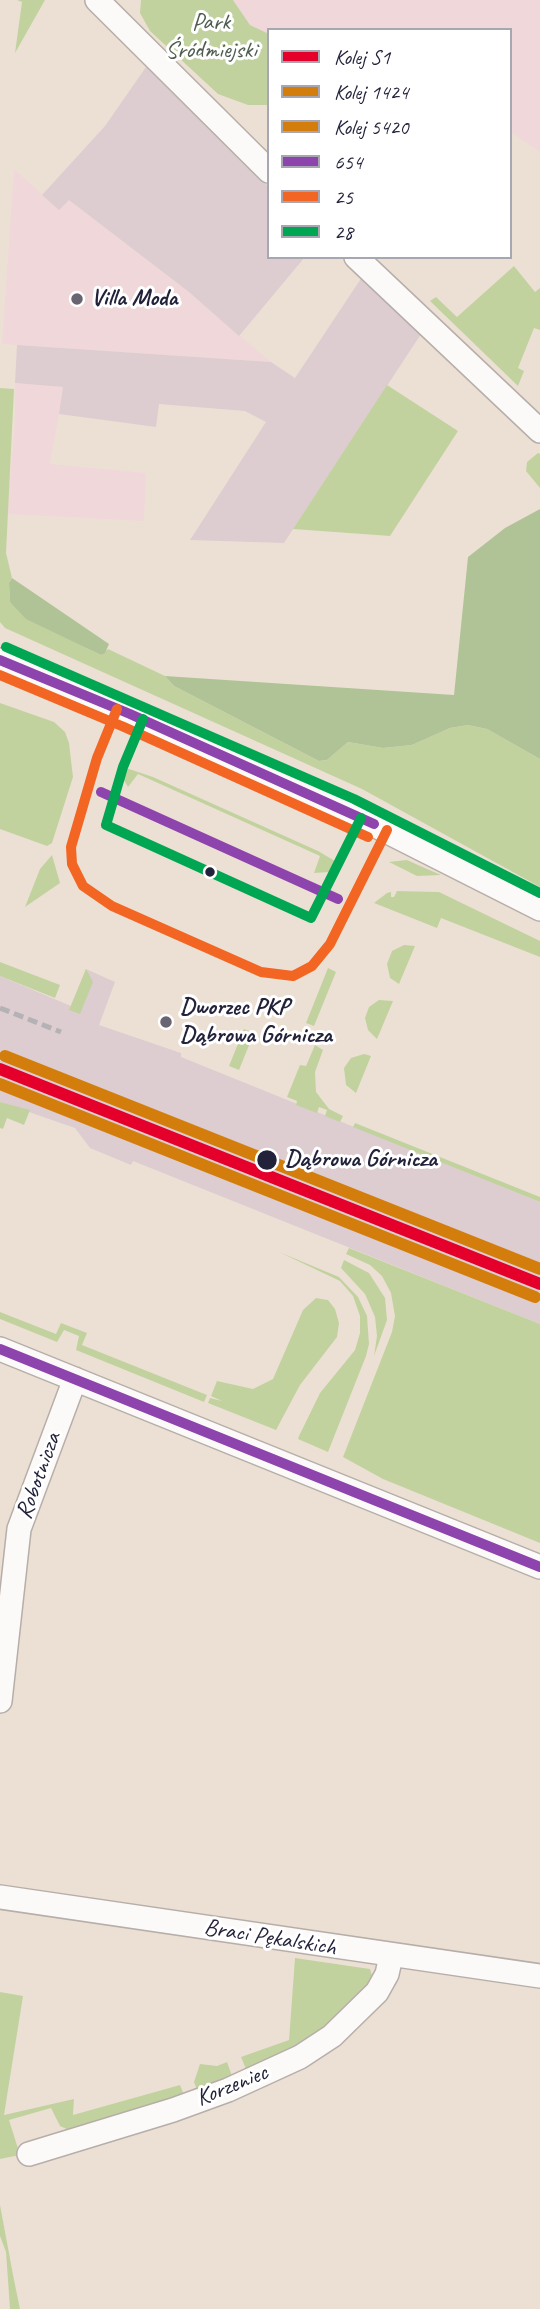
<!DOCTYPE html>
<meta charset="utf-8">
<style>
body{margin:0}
#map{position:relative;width:540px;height:2309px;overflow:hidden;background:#ece0d4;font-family:Caveat,sans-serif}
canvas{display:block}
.legend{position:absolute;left:267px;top:28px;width:245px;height:231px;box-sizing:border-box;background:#fff;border:2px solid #a7a7b1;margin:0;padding:9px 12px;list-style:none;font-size:21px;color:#22223b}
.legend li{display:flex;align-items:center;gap:14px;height:35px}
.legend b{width:35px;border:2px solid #a7a7b1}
</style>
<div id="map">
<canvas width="540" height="2309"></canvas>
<ul class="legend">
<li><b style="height:9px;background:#e4002b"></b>Kolej S1</li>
<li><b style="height:9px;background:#d37e0c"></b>Kolej 1424</li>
<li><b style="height:9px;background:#d37e0c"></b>Kolej 5420</li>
<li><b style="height:9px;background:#8e44ad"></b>654</li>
<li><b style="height:9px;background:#f26522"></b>25</li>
<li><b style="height:9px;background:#00a651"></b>28</li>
</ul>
</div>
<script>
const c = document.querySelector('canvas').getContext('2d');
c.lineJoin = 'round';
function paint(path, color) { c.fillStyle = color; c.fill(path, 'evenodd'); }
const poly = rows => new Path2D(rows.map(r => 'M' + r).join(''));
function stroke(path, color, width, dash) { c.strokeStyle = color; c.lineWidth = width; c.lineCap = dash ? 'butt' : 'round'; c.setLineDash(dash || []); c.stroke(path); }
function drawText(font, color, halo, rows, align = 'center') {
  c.font = font + ' Caveat,sans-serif'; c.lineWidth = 6; c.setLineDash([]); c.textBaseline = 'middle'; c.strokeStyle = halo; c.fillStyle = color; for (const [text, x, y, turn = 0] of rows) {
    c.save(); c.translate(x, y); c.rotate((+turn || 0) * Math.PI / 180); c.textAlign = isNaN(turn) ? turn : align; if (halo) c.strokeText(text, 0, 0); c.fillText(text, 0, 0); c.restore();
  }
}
paint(poly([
 [233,0,540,0,540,152,510,132,510,30,269,30,269,34,250,25],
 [14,169,59,209,69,199,189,292,271,362,2,344],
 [15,383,64,387,50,464,146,473,144,521,7,514,15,423]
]), '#f0d7d9');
paint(poly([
 [146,67,269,187,269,257,305,257,239,336,189,292,69,200,59,210,42,195,105,126],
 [362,277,421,334,284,543,190,540,266,422,245,411,159,404,156,427,59,414,63,387,15,383,17,345,271,362,295,378],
 [86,969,115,982,99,1025,181,1053,181,1057,540,1202,540,1324,133,1161,131,1165,90,1148,75,1128,0,1102,0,976,71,1006]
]), '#ddcdd0');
paint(poly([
 [17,0,45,0,15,53,22,2],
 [141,0,233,0,250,25,269,34,269,105,248,105,218,94,150,31,140,13],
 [514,266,535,292,540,288,540,330,534,328,518,368,524,371,518,386,430,301,436,297,457,317],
 [387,385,458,431,390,536,293,529],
 [0,388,14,389,6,553,12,578,9,583,10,602,73,641,101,655,108,649,165,676,174,686,319,761,327,760,348,742,383,748,412,745,450,728,468,725,487,729,540,759,540,887,362,789,5,628,0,622],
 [538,453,540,454,540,488,526,471,527,462],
 [0,703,54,722,65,732,69,743,73,777,52,843,47,846,0,829],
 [123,767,153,777,318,851,340,864,329,872,314,873,320,856,138,774,128,787,122,777],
 [52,855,60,883,25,907,40,869],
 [407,860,418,865,441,875,417,876,389,862],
 [397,891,439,892,540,941,540,957,441,918,437,928,374,903,387,893,391,892,391,897,394,897],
 [404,945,415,946,399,984,390,978,387,964,392,951],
 [0,962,60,985,55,998,0,976],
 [328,968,336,972,314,1026,306,1023],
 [86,969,93,982,80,1014,69,1010],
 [379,1000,393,1001,377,1039,368,1030,365,1018,369,1007],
 [244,1029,254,1033,239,1070,229,1066],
 [315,1045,323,1050,315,1072,316,1092,329,1109,343,1116,340,1122,325,1116,327,1110,319,1107,317,1113,296,1105,297,1101,287,1097,300,1065,306,1066],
 [364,1054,371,1056,356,1093,346,1085,344,1068,351,1058],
 [0,1102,30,1110,24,1125,7,1118,3,1129,0,1128],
 [355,1123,540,1197,540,1202,353,1127],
 [349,1248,540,1324,540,1543,383,1479,343,1457,392,1332,395,1316,391,1293,382,1276,370,1265,346,1254],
 [279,1252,339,1277,358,1297,367,1316,369,1344,366,1356,328,1452,298,1439,299,1436,320,1393,355,1350,360,1333,360,1316,353,1296,340,1281],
 [344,1260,369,1273,385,1298,387,1320,374,1356,377,1336,375,1317,365,1294,341,1268],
 [316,1298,328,1300,335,1309,339,1323,337,1337,300,1385,276,1430,208,1403,210,1398,222,1401,211,1396,217,1381,253,1389,273,1379,303,1310],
 [0,1312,56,1334,61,1323,87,1333,82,1345,207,1395,204,1402,76,1350,79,1336,64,1330,57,1342,0,1319],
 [295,1958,370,1969,373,1979,340,2021,251,2073,246,2069,241,2057,289,2040],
 [0,1992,23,1996,4,2115,74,2099,73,2115,180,2085,184,2095,71,2131,60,2126,51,2108,9,2120,20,2155,0,2159],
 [227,2062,232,2076,229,2082,197,2090,194,2082,200,2064,217,2066],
 [0,2205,14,2280,20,2309,10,2309,6,2252,0,2236]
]), '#c2d29f');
paint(poly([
 [540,509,540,759,487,729,468,725,450,728,412,745,383,748,348,742,327,760,319,761,174,686,165,676,454,695,468,557,505,528],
 [12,578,109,644,105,653,101,655,26,619,10,602,9,583]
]), '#b0c397');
const minor = poly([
 [97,0,269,171],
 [356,257,540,431],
 [0,660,348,812,540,909],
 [0,1349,540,1567],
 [0,1701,19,1529,75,1379],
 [0,1897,540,1976],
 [29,2154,173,2110,228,2090,300,2057,332,2036,377,1992,387,1974,391,1956]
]);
stroke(minor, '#b6aea9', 26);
stroke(minor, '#fcfaf9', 23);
stroke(poly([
 [0,1008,61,1032]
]), '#b4b2b4', 5, [10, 5]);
stroke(poly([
 [0,660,130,714,374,824],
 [101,792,338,899],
 [0,1349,540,1567]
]), '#8e44ad', 10);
stroke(poly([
 [0,675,124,727,368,837],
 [117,709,97,758,71,847,72,864,83,886,112,906,261,972,293,976,312,966,330,944,387,830]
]), '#f26522', 10);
stroke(poly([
 [6,647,354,799,540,893],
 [143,719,123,767,106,825,311,918,361,818]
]), '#00a651', 10);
stroke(poly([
 [0,1069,540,1284]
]), '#e4002b', 12);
stroke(poly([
 [0,1084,535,1297]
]), '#d37e0c', 12);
stroke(poly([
 [5,1056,540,1269]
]), '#d37e0c', 12);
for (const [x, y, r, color] of [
 [77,299,7,"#696471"],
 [210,872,6,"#22223b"],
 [166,1022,7,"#696471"],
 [267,1160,11,"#22223b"]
]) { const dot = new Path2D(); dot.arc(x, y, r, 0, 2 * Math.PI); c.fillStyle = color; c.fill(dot); stroke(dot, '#fff', 2.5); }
drawText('24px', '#4e5c4f', '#fff', [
 ["Park",211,23],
 ["Śródmiejski",211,51]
]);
drawText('bold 24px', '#22223b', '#fff', [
 ["Villa Moda",91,299],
 ["Dworzec PKP",180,1008],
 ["Dąbrowa Górnicza",180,1036]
], 'left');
drawText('bold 24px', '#22223b', '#fff', [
 ["Dąbrowa Górnicza",285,1160]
], 'left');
drawText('24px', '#22223b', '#fff', [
 ["Robotnicza",39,1476,-70],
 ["Braci Pękalskich",270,1938,9],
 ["Korzeniec",232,2086,-22]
]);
</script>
